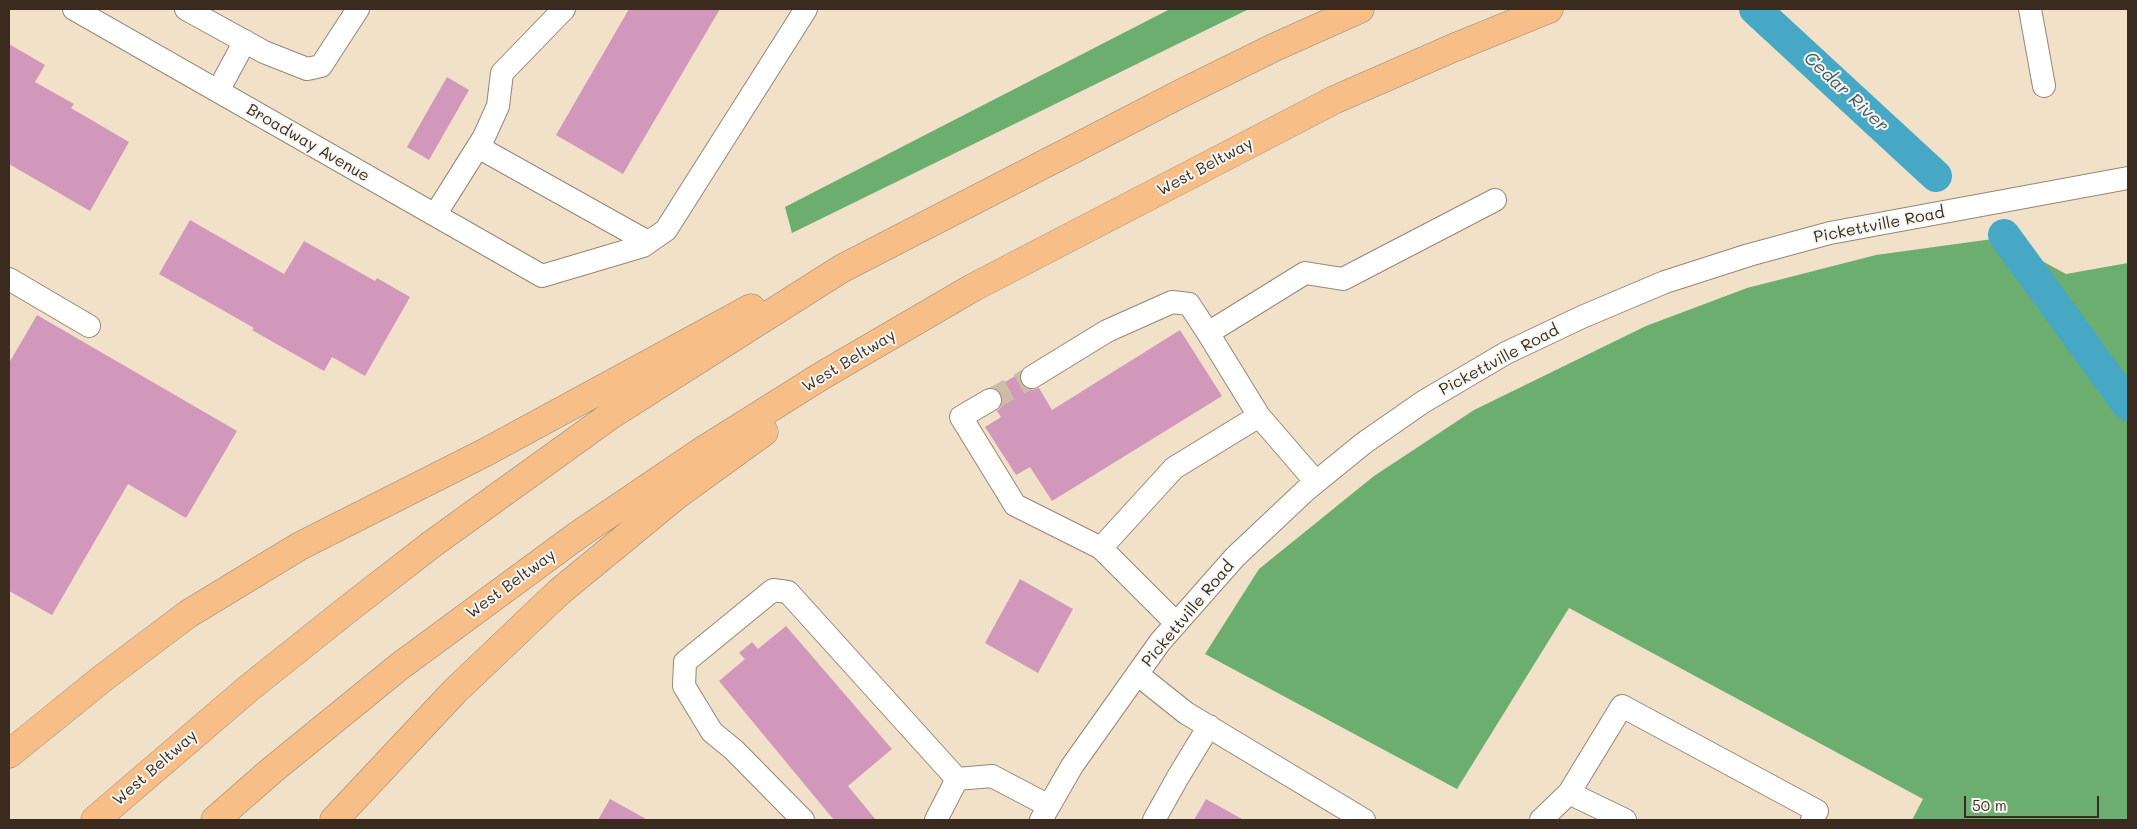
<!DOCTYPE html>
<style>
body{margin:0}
#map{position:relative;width:2137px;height:829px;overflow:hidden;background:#f2e1c9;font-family:Mali,sans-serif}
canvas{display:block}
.frame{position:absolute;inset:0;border:10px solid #3b2a1e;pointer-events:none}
.scale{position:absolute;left:1964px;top:796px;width:135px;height:22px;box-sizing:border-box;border:2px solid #3b2a1e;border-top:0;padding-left:6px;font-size:15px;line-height:18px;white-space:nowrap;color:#3b2a1e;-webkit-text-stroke:4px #f6f6f2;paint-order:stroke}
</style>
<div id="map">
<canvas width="2137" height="829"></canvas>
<div class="frame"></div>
<div class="scale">50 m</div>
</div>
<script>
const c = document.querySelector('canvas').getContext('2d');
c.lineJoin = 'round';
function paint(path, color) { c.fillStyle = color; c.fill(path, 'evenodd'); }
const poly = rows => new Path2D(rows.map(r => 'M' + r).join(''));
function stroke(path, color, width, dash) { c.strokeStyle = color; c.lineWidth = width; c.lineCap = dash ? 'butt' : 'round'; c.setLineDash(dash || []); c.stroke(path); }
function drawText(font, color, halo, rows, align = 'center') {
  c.font = font + ' Mali,sans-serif'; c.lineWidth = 4; c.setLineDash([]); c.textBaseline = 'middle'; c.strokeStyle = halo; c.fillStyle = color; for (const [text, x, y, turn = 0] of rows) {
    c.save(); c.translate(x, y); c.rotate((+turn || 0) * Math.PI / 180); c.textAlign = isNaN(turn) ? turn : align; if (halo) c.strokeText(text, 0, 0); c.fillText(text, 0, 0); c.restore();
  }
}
paint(poly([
 [1170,9,1249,9,792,233,785,207],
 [2000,238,2066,274,2128,263,2128,820,1912,820,1923,799,1569,608,1457,789,1205,654,1259,569,1374,476,1474,410,1646,326,1747,288,1876,255]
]), '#6cad70');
stroke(poly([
 [1755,9,1936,176],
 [2004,235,2128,405]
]), '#47a8c6', 32);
paint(poly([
 [629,9,720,9,623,174,556,135],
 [9,44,45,65,35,82,74,104,71,108,129,142,90,211,9,164],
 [447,77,469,90,429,160,407,147],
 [190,220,284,274,304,241,375,281,377,278,410,297,365,376,332,357,324,371,252,330,254,328,159,274],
 [37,315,237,431,186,518,128,484,52,615,9,591,9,363],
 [1180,330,1222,396,1052,501,1030,467,1016,475,985,427,1001,417,997,411,1002,406,1003,399,1001,393,995,388,1020,373,1021,384,1026,389,1032,390,1039,388,1052,410],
 [1020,579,1073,609,1038,673,985,643],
 [786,626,892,749,848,786,876,820,834,820,719,681,745,659,739,653,752,642,758,649],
 [610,799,648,820,598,820],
 [1206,799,1244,820,1194,820]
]), '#d298bb');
stroke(poly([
 [990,400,1032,377]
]), '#cdbca7', 22, [22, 11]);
const minor = poly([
 [74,9,542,276,643,246,666,230,806,9],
 [186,9,264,52,307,69,321,66,358,9],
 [2030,9,2044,86],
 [218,91,245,41],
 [478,147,648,242],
 [435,215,484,137,498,106,502,73,564,9],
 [9,279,89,326],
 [1032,377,1107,331,1172,302,1189,304,1208,333],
 [990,400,961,417,1015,505,1101,548],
 [1259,416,1208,333,1305,273,1343,279,1495,200],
 [1176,623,1101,548,1174,468,1259,416,1316,482],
 [1137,674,1186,713,1364,820],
 [1569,793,1625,820],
 [803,820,734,750,712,732,684,686,685,662,773,590,788,592,957,779,992,776,1049,806],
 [936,820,957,779],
 [1041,820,1072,766,1160,642,1235,557,1305,491,1364,443,1423,402,1506,353,1582,317,1665,282,1749,255,1830,233,2128,178],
 [1154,820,1178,777,1209,726],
 [1541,820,1569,793,1622,706,1817,811,1812,820]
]);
const highway = poly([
 [9,754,103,678,188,614,300,546,486,452,751,308],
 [95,820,249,688,348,609,432,544,611,415,841,269,1182,93,1275,47,1360,9],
 [215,820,271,771,400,666,578,535,702,451,823,375,974,287,1334,100,1453,48,1549,9],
 [334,820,455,691,559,592,677,495,764,432]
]);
stroke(minor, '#968674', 24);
stroke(highway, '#968674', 29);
stroke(minor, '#fff', 22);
stroke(highway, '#f7be88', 28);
drawText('16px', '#3b2a1e', '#f6f6f2', [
 ["Broadway Avenue",308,143,30],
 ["West Beltway",1205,167,-28],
 ["Pickettville Road",1879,225,-11],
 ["Pickettville Road",1499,360,-28],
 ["West Beltway",849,361,-31],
 ["West Beltway",511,584,-36],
 ["Pickettville Road",1188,614,-50],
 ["West Beltway",155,768,-41]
]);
drawText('italic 18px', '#405c61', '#f6f6f2', [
 ["Cedar River",1846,92,43]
]);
</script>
